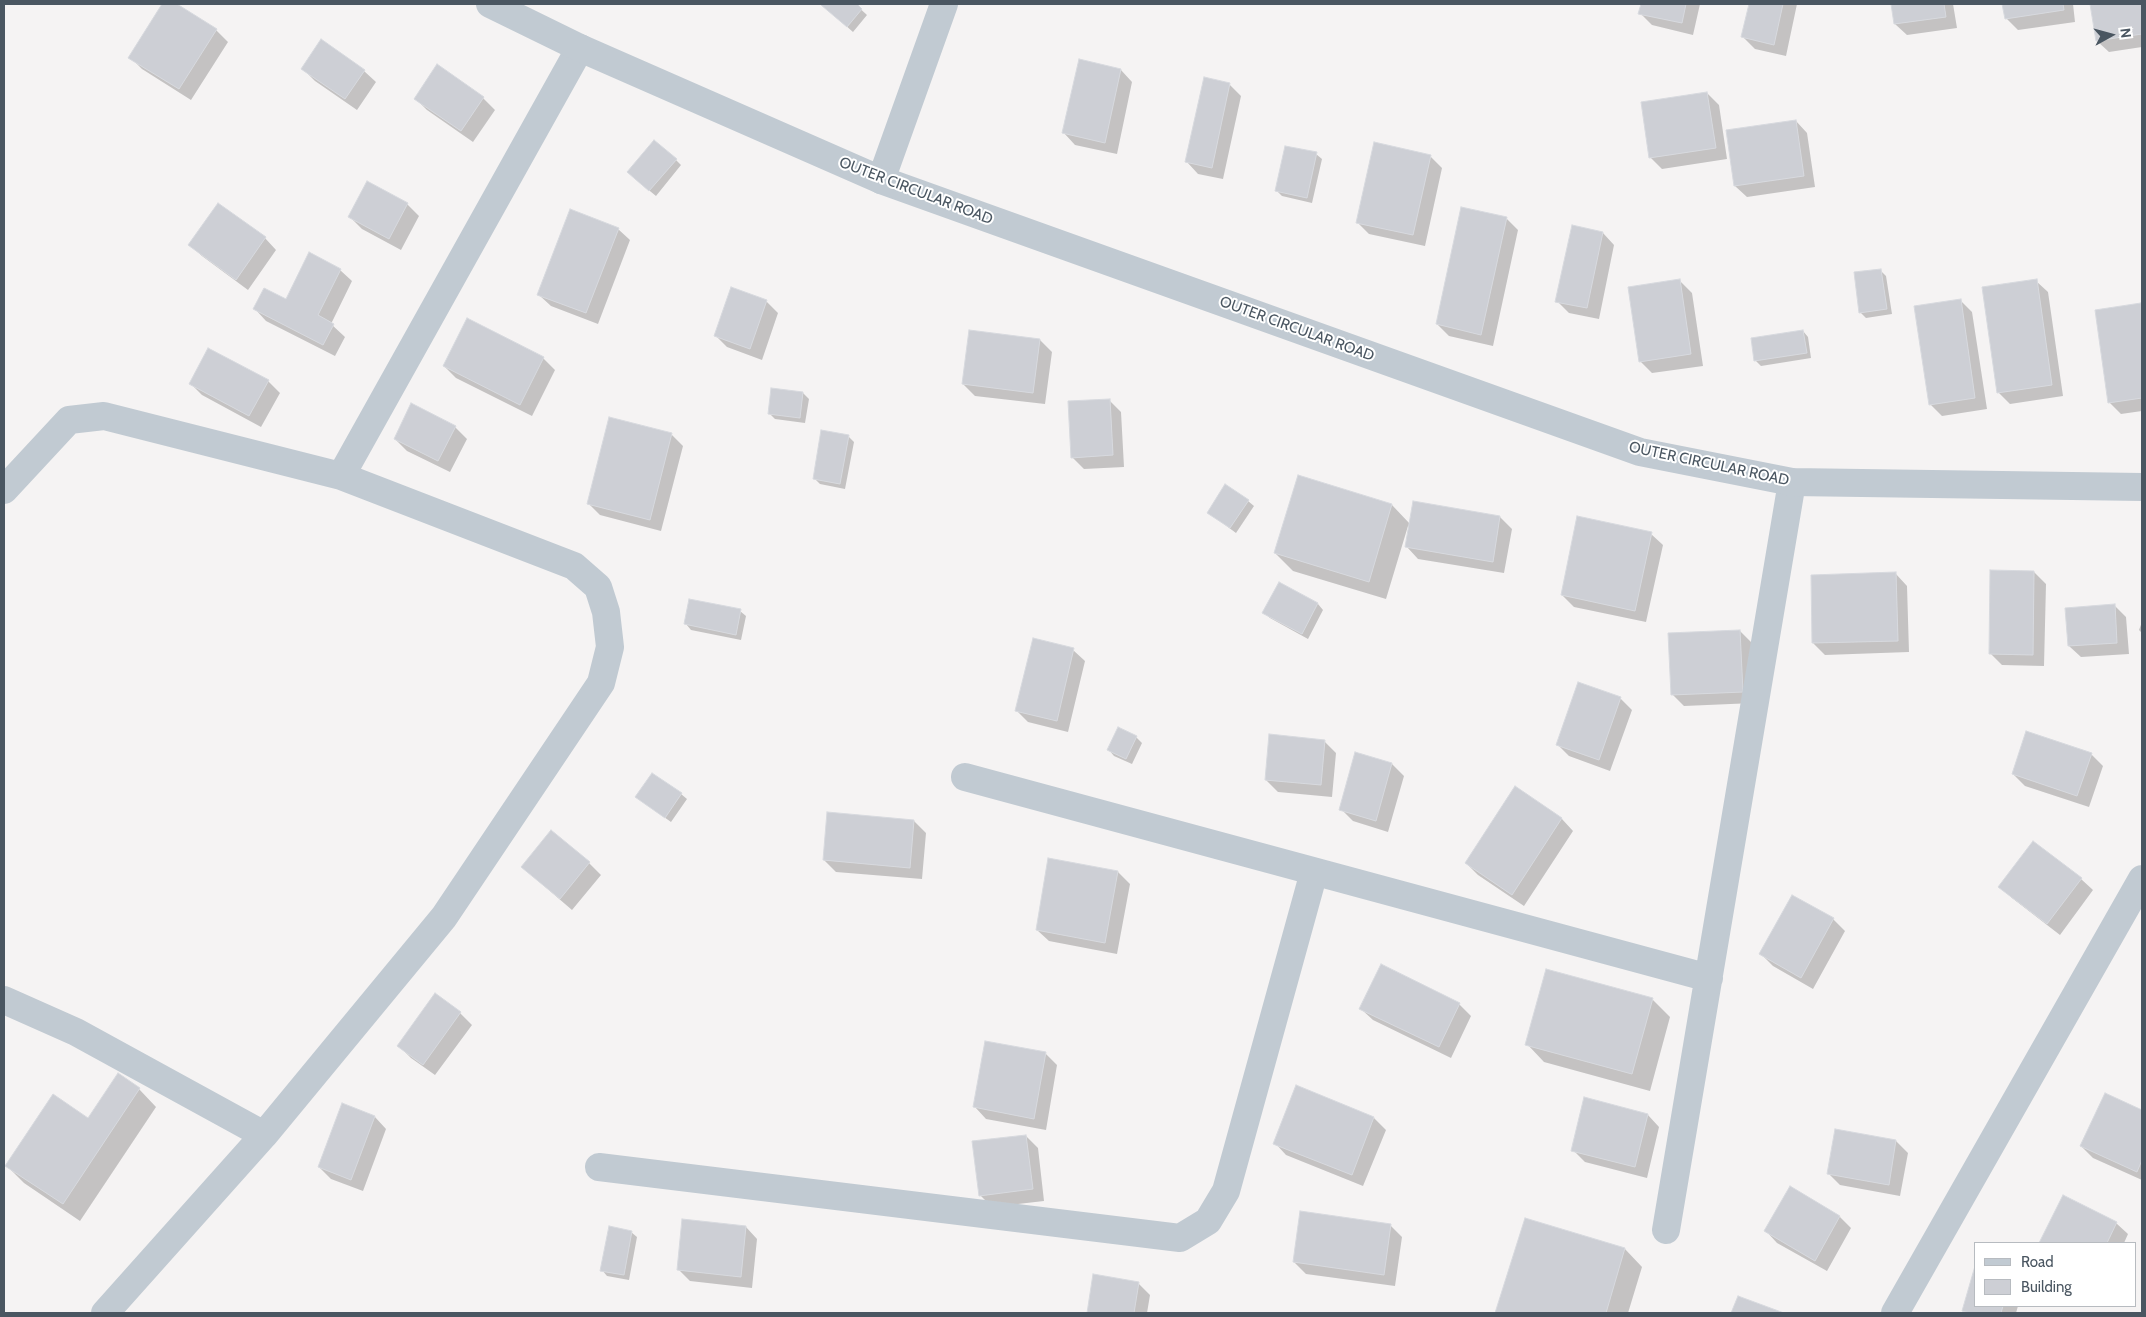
<!DOCTYPE html>
<style>
body{margin:0}
#map{position:relative;width:2146px;height:1317px;overflow:hidden;background:#f5f3f3;font-family:Cabin,sans-serif}
canvas{display:block}
.frame{position:absolute;inset:0;border:5px solid #4a5661;pointer-events:none}
.legend{position:absolute;left:1974px;top:1242px;width:162px;height:65px;box-sizing:border-box;background:#fff;border:1px solid #b7bbc0;margin:0;padding:6px 9px;list-style:none;font-size:15px;color:#4a5661}
.legend li{display:flex;align-items:center;gap:10px;height:25px}
.legend b{width:25px;border:1px solid #b7bbc0}
.north{position:absolute;left:2086px;top:10px;width:50px;height:50px;-webkit-text-stroke:4px #fff;paint-order:stroke;rotate:83deg;font-size:14px;font-weight:700;line-height:20px;text-align:center;color:#4a5661}
.north::after{content:'';display:block;margin:auto;width:18px;height:22px;background:#4a5661;clip-path:polygon(50% 0,100% 100%,50% 72%,0 100%)}
</style>
<div id="map">
<canvas width="2146" height="1317"></canvas>
<div class="frame"></div>
<ul class="legend">
<li><b style="height:6px;background:#c1cad2"></b>Road</li>
<li><b style="height:14px;background:#cdcfd5"></b>Building</li>
</ul>
<div class="north">N</div>
</div>
<script>
const c = document.querySelector('canvas').getContext('2d');
c.lineJoin = 'round';
function paint(path, color) { c.fillStyle = color; c.fill(path, 'evenodd'); }
const poly = rows => new Path2D(rows.map(r => 'M' + r).join(''));
function stroke(path, color, width, dash) { c.strokeStyle = color; c.lineWidth = width; c.lineCap = dash ? 'butt' : 'round'; c.setLineDash(dash || []); c.stroke(path); }
function drawText(font, color, halo, rows, align = 'center') {
  c.font = font + ' Cabin,sans-serif'; c.lineWidth = 4; c.setLineDash([]); c.textBaseline = 'middle'; c.strokeStyle = halo; c.fillStyle = color; for (const [text, x, y, turn = 0] of rows) {
    c.save(); c.translate(x, y); c.rotate((+turn || 0) * Math.PI / 180); c.textAlign = isNaN(turn) ? turn : align; if (halo) c.strokeText(text, 0, 0); c.fillText(text, 0, 0); c.restore();
  }
}
paint(poly([
 [164,4,175,4,216,30,228,42,191,100,142,69,130,57],
 [824,4,855,4,867,15,853,32,828,10],
 [1642,4,1700,4,1693,35,1652,25,1640,13],
 [1750,4,1797,4,1786,56,1755,49,1743,37],
 [1892,4,1953,4,1957,28,1907,35,1895,24],
 [2004,4,2073,4,2075,22,2018,30,2006,18],
 [2091,4,2142,4,2142,47,2109,52,2097,41],
 [437,66,483,98,495,110,473,142,427,110,415,98],
 [303,69,364,71,376,82,357,110,315,81],
 [1121,70,1132,82,1117,154,1075,145,1064,133],
 [1229,84,1241,96,1223,179,1198,174,1187,162],
 [1707,93,1719,105,1727,159,1662,169,1650,157],
 [1796,121,1807,133,1815,187,1747,197,1735,186],
 [1316,154,1322,159,1312,203,1282,196,1277,191],
 [1430,156,1442,168,1425,246,1369,234,1357,222],
 [676,160,681,165,656,196,634,178],
 [407,204,419,216,401,250,362,229,350,217],
 [1506,218,1518,230,1493,346,1449,336,1437,324],
 [618,229,630,240,598,324,551,306,539,295],
 [1603,233,1614,245,1599,319,1569,313,1557,301],
 [265,238,276,250,248,290,202,256,190,245],
 [340,270,352,281,331,324,345,337,335,356,266,321,255,309,286,301],
 [1880,270,1886,276,1892,314,1866,318,1860,312],
 [1680,281,1692,293,1703,366,1652,373,1640,361],
 [2036,281,2048,292,2063,396,2010,404,1998,392],
 [1960,300,1972,312,1987,409,1942,416,1930,404],
 [766,301,778,313,762,360,727,347,715,335],
 [2140,305,2142,306,2142,411,2121,414,2109,402],
 [970,331,1040,340,1052,352,1045,404,975,396,963,384],
 [1803,331,1808,337,1811,358,1761,366,1755,360],
 [543,358,555,370,532,416,456,378,444,366],
 [268,381,280,393,261,427,202,395,191,384],
 [772,389,803,393,809,399,805,423,775,419,769,413],
 [1109,400,1121,412,1124,467,1084,469,1072,457],
 [455,427,467,439,450,472,407,451,395,439],
 [671,434,683,446,661,531,600,515,588,503],
 [848,436,854,442,845,489,820,484,814,478],
 [1298,476,1392,505,1410,524,1500,517,1512,529,1504,573,1418,559,1407,547,1410,526,1408,526,1386,599,1293,571,1275,553],
 [1248,501,1254,506,1236,533,1209,513],
 [1651,534,1663,545,1646,622,1574,607,1562,595],
 [2034,572,2046,584,2044,666,2002,665,1990,653],
 [1896,574,1907,586,1909,652,1825,655,1813,643],
 [1279,584,1318,604,1323,610,1308,639,1270,618,1264,613],
 [2114,605,2126,617,2129,654,2081,657,2069,646],
 [740,611,746,616,741,640,691,630,686,624],
 [2142,622,2142,633,2139,630],
 [1740,631,1752,643,1754,703,1684,706,1672,694],
 [1073,650,1085,661,1068,732,1028,722,1016,710],
 [1620,698,1632,710,1610,771,1569,756,1557,744],
 [1136,737,1142,743,1132,764,1114,756,1109,750],
 [1324,741,1336,753,1332,797,1278,792,1266,780],
 [1356,754,1392,764,1404,776,1388,832,1353,821,1341,809],
 [2091,754,2103,766,2089,807,2025,786,2013,774],
 [1516,788,1562,819,1573,831,1524,906,1478,875,1466,863],
 [681,794,687,799,671,822,636,797],
 [914,821,926,833,922,879,836,872,824,860],
 [589,863,601,875,572,910,522,867],
 [1118,872,1130,884,1117,954,1049,941,1037,930],
 [2081,879,2093,890,2060,935,2012,898,2000,887],
 [1833,919,1845,931,1813,989,1773,966,1761,954],
 [1652,999,1670,1017,1650,1091,1544,1062,1527,1044],
 [1459,1004,1471,1016,1451,1058,1373,1020,1361,1009],
 [460,1013,472,1025,435,1075,411,1058,399,1046],
 [1045,1053,1057,1065,1046,1130,986,1119,975,1107],
 [1297,1087,1374,1118,1386,1130,1363,1186,1286,1155,1275,1143],
 [139,1089,156,1107,80,1221,24,1183,7,1166],
 [2105,1094,2142,1112,2142,1180,2093,1158,2081,1146],
 [343,1105,375,1117,386,1129,363,1191,331,1179,319,1167],
 [1648,1115,1659,1127,1647,1178,1585,1162,1573,1150],
 [1026,1136,1038,1148,1044,1201,992,1207,980,1195],
 [1896,1141,1908,1153,1900,1196,1840,1185,1828,1173],
 [1791,1188,1840,1217,1851,1228,1827,1271,1777,1243,1766,1231],
 [2063,1196,2116,1223,2128,1234,2124,1243,2041,1243],
 [1525,1219,1625,1249,1642,1267,1628,1313,1496,1313],
 [1390,1225,1402,1237,1395,1286,1306,1274,1294,1262],
 [746,1227,757,1239,752,1288,690,1281,678,1269],
 [631,1232,637,1237,629,1280,607,1276,602,1270],
 [1094,1276,1138,1283,1150,1295,1147,1313,1088,1313],
 [1975,1306,2018,1306,2016,1313,1966,1313,1964,1311]
]), '#0003');
const building = poly([
 [162,4,177,4,217,29,179,89,128,58,162,4],
 [822,4,857,4,862,9,847,27,821,5,822,4],
 [1641,4,1686,4,1682,23,1638,14,1641,4],
 [1749,4,1783,4,1774,45,1741,37,1749,4],
 [1891,4,1944,4,1946,17,1894,24,1891,4],
 [2002,4,2063,4,2064,10,2005,19,2002,4],
 [2090,4,2142,4,2142,34,2096,41,2090,4],
 [321,39,365,70,345,99,301,69,321,39],
 [1079,59,1121,69,1105,143,1062,133,1079,59],
 [437,64,484,97,461,131,414,99,437,64],
 [1204,77,1230,83,1212,168,1185,162,1204,77],
 [1707,92,1716,148,1649,158,1641,102,1707,92],
 [1796,120,1804,176,1734,186,1726,130,1796,120],
 [654,140,677,159,649,191,627,172,654,140],
 [1374,142,1431,155,1413,235,1356,223,1374,142],
 [1285,146,1317,152,1307,198,1275,191,1285,146],
 [367,181,408,203,389,239,348,217,367,181],
 [218,203,266,237,236,280,188,245,218,203],
 [1461,207,1507,217,1481,335,1436,324,1461,207],
 [570,209,619,228,586,313,537,295,570,209],
 [1572,225,1603,232,1587,308,1555,302,1572,225],
 [309,252,341,269,318,315,334,324,323,345,253,309,264,288,286,299,309,252],
 [1881,269,1887,309,1859,313,1854,272,1881,269],
 [1680,279,1691,354,1639,362,1628,287,1680,279],
 [2037,279,2052,385,1997,393,1982,287,2037,279],
 [731,287,767,300,750,349,714,336,731,287],
 [1961,299,1975,398,1929,405,1914,306,1961,299],
 [2141,303,2142,398,2108,403,2095,310,2141,303],
 [467,318,544,357,520,405,443,366,467,318],
 [969,330,1040,339,1033,393,962,384,969,330],
 [1803,330,1807,353,1754,361,1751,338,1803,330],
 [208,348,269,380,249,416,189,384,208,348],
 [771,388,803,392,800,418,768,414,771,388],
 [1110,399,1113,455,1071,458,1068,401,1110,399],
 [411,403,456,426,438,461,394,439,411,403],
 [609,417,672,433,650,520,587,504,609,417],
 [821,430,849,435,840,484,813,479,821,430],
 [1298,475,1392,504,1369,582,1274,553,1298,475],
 [1225,484,1249,500,1230,528,1207,513,1225,484],
 [1413,501,1500,516,1493,562,1405,547,1413,501],
 [1577,516,1652,532,1635,611,1561,595,1577,516],
 [1990,570,2034,571,2033,655,1989,654,1990,570],
 [1896,572,1898,641,1812,643,1811,575,1896,572],
 [1279,582,1318,603,1302,634,1262,613,1279,582],
 [689,599,741,609,736,635,684,624,689,599],
 [2115,604,2117,643,2068,646,2065,608,2115,604],
 [1740,630,1743,692,1671,695,1668,633,1740,630],
 [1033,638,1074,648,1057,721,1015,711,1033,638],
 [1578,682,1621,697,1599,760,1556,745,1578,682],
 [1118,727,1137,736,1126,759,1107,750,1118,727],
 [2026,731,2092,753,2077,796,2012,774,2026,731],
 [1269,734,1325,740,1321,785,1265,780,1269,734],
 [1355,752,1392,763,1376,821,1339,810,1355,752],
 [652,773,682,793,665,818,635,797,652,773],
 [1515,786,1562,818,1512,895,1465,863,1515,786],
 [827,812,914,820,910,868,823,860,827,812],
 [551,830,590,862,560,899,521,867,551,830],
 [2033,841,2082,878,2047,924,1998,887,2033,841],
 [1048,858,1118,871,1105,943,1036,930,1048,858],
 [1792,895,1834,918,1801,978,1759,954,1792,895],
 [1381,964,1460,1003,1439,1047,1359,1009,1381,964],
 [1546,969,1653,998,1632,1074,1525,1045,1546,969],
 [435,993,461,1012,423,1065,397,1046,435,993],
 [985,1041,1046,1052,1034,1119,973,1107,985,1041],
 [118,1073,140,1088,63,1204,5,1166,53,1094,88,1118,118,1073],
 [1296,1085,1374,1117,1352,1175,1273,1144,1296,1085],
 [2105,1093,2142,1110,2142,1160,2137,1172,2080,1146,2105,1093],
 [1584,1097,1648,1114,1635,1167,1571,1151,1584,1097],
 [342,1103,375,1116,351,1180,318,1167,342,1103],
 [1835,1129,1896,1140,1889,1185,1827,1174,1835,1129],
 [1026,1135,1033,1189,979,1196,972,1141,1026,1135],
 [1790,1186,1840,1216,1815,1261,1764,1231,1790,1186],
 [2063,1195,2117,1222,2107,1243,2039,1243,2063,1195],
 [1300,1211,1391,1224,1384,1275,1293,1262,1300,1211],
 [1525,1218,1625,1248,1606,1313,1495,1313,1525,1218],
 [682,1219,746,1226,741,1277,677,1270,682,1219],
 [609,1226,632,1231,624,1275,600,1271,609,1226],
 [1975,1266,1975,1306,2003,1306,2001,1313,1970,1313,1962,1311,1975,1266],
 [1093,1274,1139,1282,1134,1313,1087,1313,1093,1274],
 [1738,1296,1784,1313,1731,1313,1738,1296]
]);
paint(building, '#cdcfd5');
stroke(building, '#d7d9de', 1);
stroke(poly([
 [881,180,944,4],
 [4,490,69,420,104,416,341,476],
 [965,777,1709,978],
 [4,1000,76,1032,264,1135],
 [599,1167,1180,1238,1208,1221,1226,1191,1314,872],
 [1666,1230,1792,482],
 [105,1313,264,1135,444,917,601,683,610,647,606,612,598,587,574,566,341,476,580,48],
 [1895,1313,2142,879]
]), '#c1cad2', 28);
stroke(poly([
 [490,4,580,48,881,180,1640,452,1792,482,2142,487]
]), '#c1cad2', 28);
drawText('15px', '#4a5661', '#fff', [
 ["OUTER CIRCULAR ROAD",916,191,21],
 ["OUTER CIRCULAR ROAD",1297,329,20],
 ["OUTER CIRCULAR ROAD",1709,464,12]
]);
</script>
